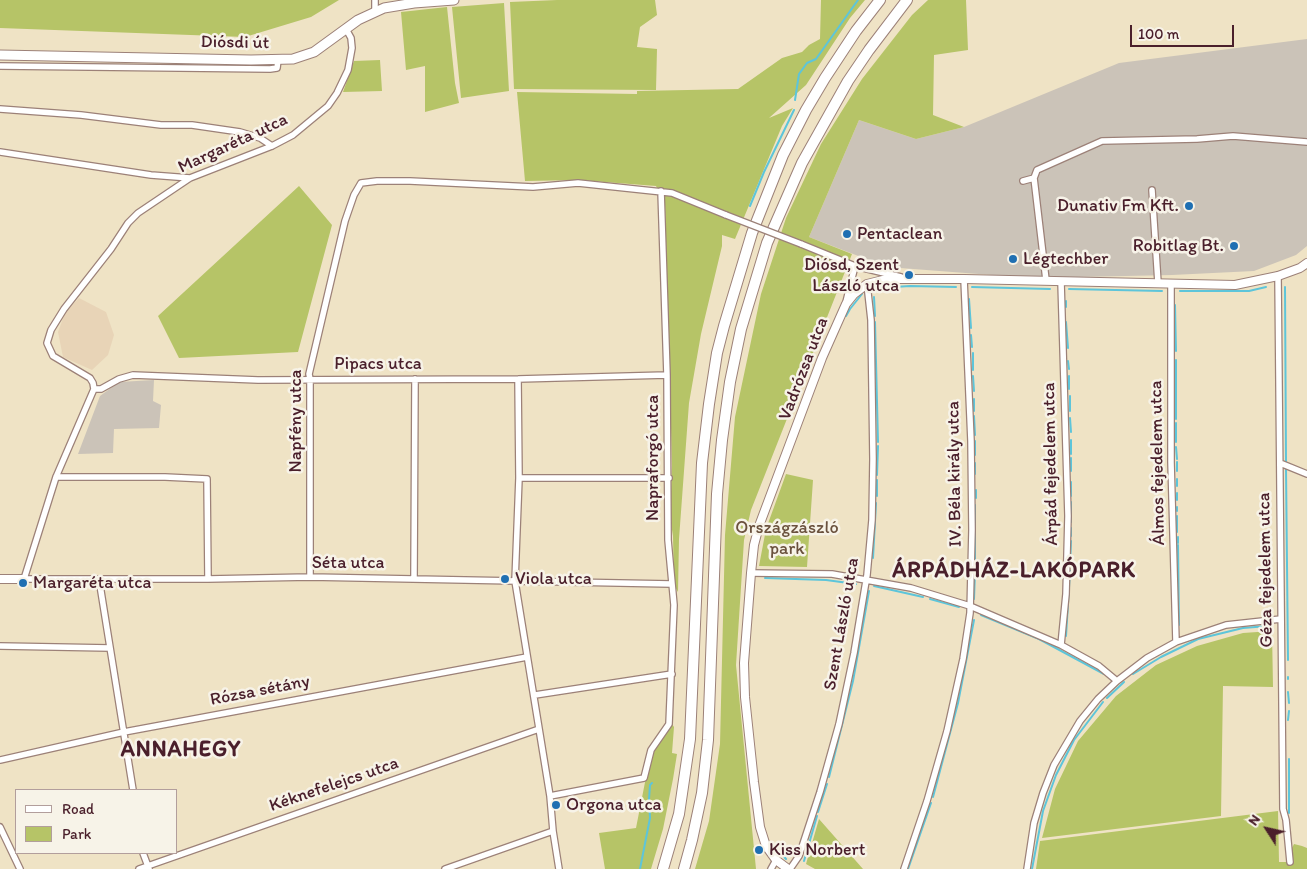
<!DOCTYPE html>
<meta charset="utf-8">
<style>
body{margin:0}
#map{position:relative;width:1307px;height:869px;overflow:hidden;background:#efe3c5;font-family:Itim,sans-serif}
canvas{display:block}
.legend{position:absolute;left:15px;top:789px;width:162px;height:65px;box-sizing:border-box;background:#f7f3e8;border:1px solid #b29e9c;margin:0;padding:6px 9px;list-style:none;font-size:15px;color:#4a1f2b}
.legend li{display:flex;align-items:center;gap:10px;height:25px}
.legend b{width:25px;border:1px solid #b29e9c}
.north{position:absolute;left:1242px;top:804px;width:50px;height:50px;-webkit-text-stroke:4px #f7f3e8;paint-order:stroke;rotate:305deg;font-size:14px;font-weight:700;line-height:20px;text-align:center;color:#4a1f2b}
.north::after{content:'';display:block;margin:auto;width:18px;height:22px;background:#4a1f2b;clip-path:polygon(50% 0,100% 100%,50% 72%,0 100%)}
.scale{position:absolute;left:1130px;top:25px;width:104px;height:22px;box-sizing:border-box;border:2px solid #4a1f2b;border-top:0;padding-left:6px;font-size:15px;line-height:18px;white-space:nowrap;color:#4a1f2b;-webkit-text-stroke:4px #f7f3e8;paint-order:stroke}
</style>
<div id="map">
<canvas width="1307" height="869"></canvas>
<ul class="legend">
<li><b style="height:6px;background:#fff"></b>Road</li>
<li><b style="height:14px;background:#b6c467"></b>Park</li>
</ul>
<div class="north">N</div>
<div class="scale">100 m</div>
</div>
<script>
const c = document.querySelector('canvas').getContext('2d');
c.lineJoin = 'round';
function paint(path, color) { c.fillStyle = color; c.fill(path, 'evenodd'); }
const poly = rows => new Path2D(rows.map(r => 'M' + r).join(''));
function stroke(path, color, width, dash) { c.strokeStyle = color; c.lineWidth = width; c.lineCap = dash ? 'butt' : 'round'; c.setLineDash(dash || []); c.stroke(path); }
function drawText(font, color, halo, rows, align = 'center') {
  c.font = font + ' Itim,sans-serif'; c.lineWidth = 5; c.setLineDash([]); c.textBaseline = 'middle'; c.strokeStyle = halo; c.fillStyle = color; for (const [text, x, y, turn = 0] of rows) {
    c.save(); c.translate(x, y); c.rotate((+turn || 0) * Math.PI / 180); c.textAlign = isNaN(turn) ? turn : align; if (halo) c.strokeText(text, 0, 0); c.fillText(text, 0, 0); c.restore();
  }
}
paint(poly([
 [79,298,106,312,114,335,108,355,92,370,63,357,58,332,65,313]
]), '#e8d4b7');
paint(poly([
 [1307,39,1307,246,1296,255,1254,271,1172,275,1031,278,887,267,809,237,859,120,916,139,964,127,1119,63],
 [154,380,153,401,161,405,159,428,114,429,113,453,78,454,100,396,119,382]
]), '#cbc3b8');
paint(poly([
 [0,0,339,0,311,17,245,37,0,28],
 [557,0,655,0,657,15,640,27,637,47,657,49,656,90,514,89,510,2],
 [821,0,865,0,850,18,806,85,769,118,793,108,782,126,735,239,722,235,722,246,701,334,689,403,679,539,678,592,674,585,673,536,670,517,672,466,665,204,656,186,579,180,525,181,517,92,637,94,637,91,738,89,782,58,802,52,809,45,820,39],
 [928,0,966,0,968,50,934,55,933,115,964,127,916,139,859,120,809,237,852,254,751,510,744,540,736,665,756,869,695,869,709,821,720,744,725,535,735,417,761,294,786,218,821,144,862,79,912,15],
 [504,3,509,91,461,98,452,7],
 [447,7,455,83,459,103,425,112,425,66,406,70,401,12],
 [380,60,382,91,343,92,354,61],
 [299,186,332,225,298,352,179,358,158,316],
 [786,474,813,480,807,567,759,566,766,529],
 [1272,631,1273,687,1223,686,1221,816,1042,838,1055,789,1078,741,1116,696,1156,665,1197,646,1243,633],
 [672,724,674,727,672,753,677,754,673,779,663,829,651,869,605,869,599,833,636,828,648,767,657,743],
 [1278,811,1279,862,1292,862,1292,848,1294,844,1302,846,1307,848,1307,869,1036,869,1040,841],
 [819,819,863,869,815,869,806,864]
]), '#b6c467');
stroke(poly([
 [795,100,799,74,807,63,816,59,858,0],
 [750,206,764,172,794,110],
 [972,287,1050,289],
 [1285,287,1286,462],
 [878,288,910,286,956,287],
 [1069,289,1162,291],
 [1180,291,1249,291,1266,287],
 [874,297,875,316],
 [969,299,971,328],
 [1066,301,1066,307],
 [1175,305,1176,351],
 [846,316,850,309,862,294],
 [875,322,878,442],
 [1066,322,1068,348],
 [971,335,972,347],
 [973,353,973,370],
 [1176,360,1176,419],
 [1068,361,1069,369],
 [973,376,974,391],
 [1069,376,1069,389],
 [1070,396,1070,411],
 [974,399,974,411],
 [974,416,975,435],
 [1070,418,1071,432],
 [1176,423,1176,442],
 [1071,440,1071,454],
 [975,441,975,455],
 [1176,447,1177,459],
 [1071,458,1071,471],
 [1177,462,1177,471],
 [1286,469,1288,660],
 [975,474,975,463],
 [877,475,878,446],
 [1071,482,1071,496],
 [1177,486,1177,479],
 [976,490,976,498],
 [1177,493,1177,500],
 [877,496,877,480],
 [1071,502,1071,522],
 [1177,507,1177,511],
 [1177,516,1177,532],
 [1071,536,1071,528],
 [1178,537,1178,543],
 [1178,545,1179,625],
 [873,558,876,503],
 [975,562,975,505],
 [1070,566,1071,541],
 [765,578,826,580,856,584],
 [874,586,923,597],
 [930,599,959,607],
 [974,599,975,572],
 [981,615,1039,639,1104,674],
 [1066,636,1070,571],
 [1133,674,1161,657,1198,639,1243,628,1268,626],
 [1288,677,1288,679],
 [1288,692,1289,703],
 [1107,698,1124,682],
 [1288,720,1289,711],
 [1289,759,1289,813],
 [829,777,853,681,869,591],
 [933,797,958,703,974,620],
 [818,812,827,784],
 [774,845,786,859],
 [804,861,817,816],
 [640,869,650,818,649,799,650,785,652,783],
 [908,869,931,803],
 [1032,869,1043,811,1056,775,1074,740,1103,702]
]), '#5dc5da', 2);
const minor = poly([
 [375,0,375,11],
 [346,29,351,38,352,48,348,70,337,93,328,106,293,135,272,146,190,178,138,213,128,223,111,249,64,309,51,330,47,343,53,356,90,378,93,383,94,389,56,477,24,579,208,579,310,577,671,584],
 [0,66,270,69,277,68,278,60],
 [0,109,81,115,161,125,192,125,240,132,260,138,272,146],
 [0,152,151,175,190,178],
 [1034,178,1046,280],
 [1023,181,1034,178,1037,170,1102,141,1197,139,1233,136,1307,142],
 [1152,190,1158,283],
 [801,244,855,266,901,277],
 [1278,276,1283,809,1286,820,1290,862],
 [1171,284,1171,462,1176,642],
 [846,302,855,266],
 [518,379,519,478,515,581,550,796,553,831,559,869],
 [94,389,101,389,119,379,133,375,258,380,518,379,667,375],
 [1280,463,1307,474],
 [56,477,165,477,207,479,208,579],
 [519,478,669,478],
 [751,573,832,574,911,588,970,606,1061,645,1099,666,1117,681],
 [310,577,310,379,309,374,345,221,354,195,361,183,377,181,410,181,533,187,578,183,672,193,726,215],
 [414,578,415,379],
 [99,579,133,790],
 [1061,645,1066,594,1068,516,1061,282],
 [0,646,110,648],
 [535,695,672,674],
 [0,760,124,732,527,657],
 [550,796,644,778,651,750,669,724,674,605,668,540,667,375,661,191],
 [0,827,20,869],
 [143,853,149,869],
 [139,869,539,729],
 [445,869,553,831],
 [771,869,776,860],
 [790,869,799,856,820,792,839,724,854,653,867,575,872,520,873,459,871,320,867,284],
 [904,869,927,801,947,731,963,659,970,613,972,530,971,441,964,279],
 [1027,869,1034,823,1043,793,1054,765,1080,721,1098,699,1117,681,1147,658,1176,642,1226,625,1281,619]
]);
const tertiary = poly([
 [0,579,24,579],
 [788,869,776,860,766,846,760,827,754,782,745,697,744,663,751,573,754,545,759,526,822,358,846,304,854,294,867,284,887,279,964,279,1235,285,1278,276,1300,268,1307,263]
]);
const secondary = poly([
 [0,55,251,60,293,59,314,52,358,20,384,8,414,3,454,0]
]);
const trunk = poly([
 [663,869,679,814,690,739,702,463,709,404,717,353,724,326,752,233,783,155,806,110,825,78,856,31,880,0],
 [684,869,692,840,702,793,708,740,717,494,722,440,730,382,741,329,767,243,802,163,848,81,869,50,907,0]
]);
stroke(minor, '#9c8178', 8);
stroke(tertiary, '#9c8178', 10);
stroke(secondary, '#9c8178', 11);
stroke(trunk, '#9c8178', 12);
stroke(minor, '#fff', 5.5);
stroke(tertiary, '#fff', 8);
stroke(secondary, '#fff', 9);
stroke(trunk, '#fff', 10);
const minorBridge = poly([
 [726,215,801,244]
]);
stroke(minorBridge, '#9c8178', 8, []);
stroke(minorBridge, '#fff', 5.5);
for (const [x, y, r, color] of [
 [1189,206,5,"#1f6fb2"],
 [847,234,5,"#1f6fb2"],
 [1234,246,5,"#1f6fb2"],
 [1013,259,5,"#1f6fb2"],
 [909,275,5,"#1f6fb2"],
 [505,579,5,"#1f6fb2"],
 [23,583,5,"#1f6fb2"],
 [556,805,5,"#1f6fb2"],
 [759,850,5,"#1f6fb2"]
]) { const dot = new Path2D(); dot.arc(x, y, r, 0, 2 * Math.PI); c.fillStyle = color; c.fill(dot); stroke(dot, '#f7f3e8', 2); }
drawText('18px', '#4a1f2b', '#f7f3e8', [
 ["Diósdi út",235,43,1],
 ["Margaréta utca",233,144,-25],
 ["Pipacs utca",378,364],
 ["Vadrózsa utca",804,369,-69],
 ["Napfény utca",296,421,-90],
 ["Napraforgó utca",653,458,-90],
 ["Álmos fejedelem utca",1158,463,-91],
 ["Árpád fejedelem utca",1051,464,-91],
 ["IV. Béla király utca",955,474,-91],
 ["Séta utca",348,563],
 ["Géza fejedelem utca",1266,570,-91],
 ["Szent László utca",842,624,-80],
 ["Rózsa sétány",260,691,-11],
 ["Kéknefelejcs utca",334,785,-19]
]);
drawText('18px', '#4a1f2b', '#f7f3e8', [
 ["Dunativ Fm Kft.",1179,206,"right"],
 ["Pentaclean",857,234],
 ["Robitlag Bt.",1224,246,"right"],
 ["Légtechber",1023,259],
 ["Diósd, Szent",899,265,"right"],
 ["László utca",899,286,"right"],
 ["Viola utca",515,579],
 ["Margaréta utca",33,583],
 ["Orgona utca",566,805],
 ["Kiss Norbert",769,850]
], 'left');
drawText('18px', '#6a513d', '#f7f3e8', [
 ["Országzászló",787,528],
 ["park",787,549]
]);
c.letterSpacing = '1px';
drawText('bold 22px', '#4a1f2b', '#f7f3e8', [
 ["ÁRPÁDHÁZ-LAKÓPARK",1014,571],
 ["ANNAHEGY",181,750]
]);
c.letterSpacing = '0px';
</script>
